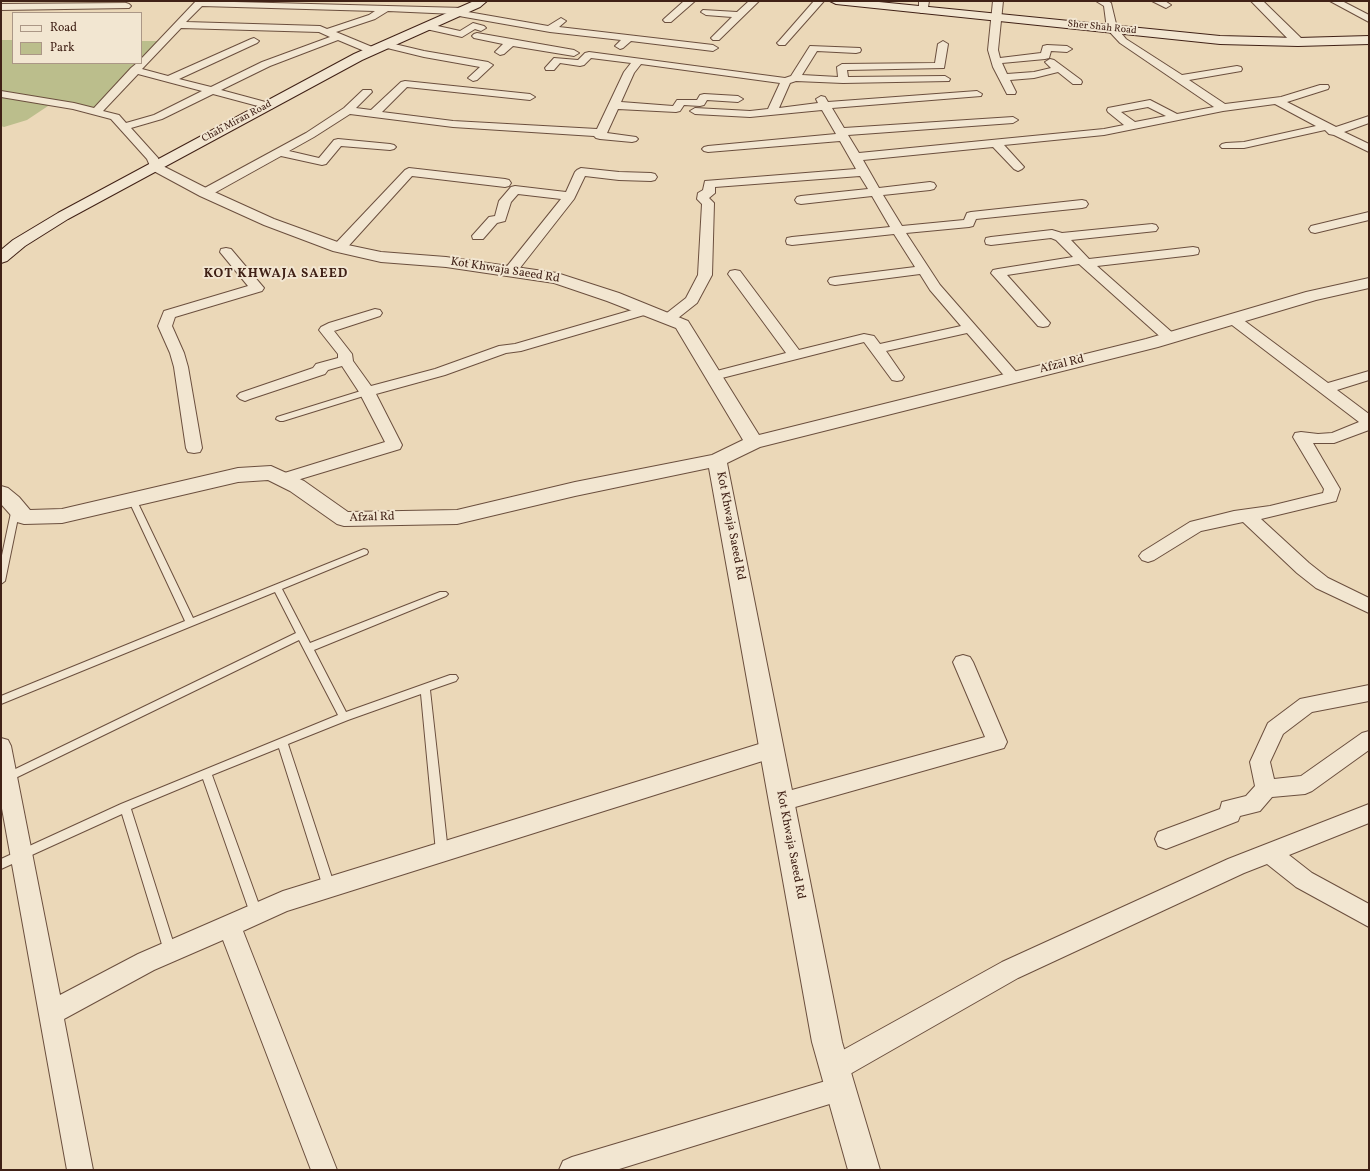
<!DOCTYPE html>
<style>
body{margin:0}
#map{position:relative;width:1370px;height:1171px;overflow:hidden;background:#ebd8b8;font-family:Vollkorn,serif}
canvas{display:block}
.frame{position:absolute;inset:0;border:2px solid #402116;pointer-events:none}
.legend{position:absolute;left:12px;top:12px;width:130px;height:52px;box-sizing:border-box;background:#f2e6d1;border:1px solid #ab9786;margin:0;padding:5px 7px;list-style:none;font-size:12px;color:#402116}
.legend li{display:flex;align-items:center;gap:8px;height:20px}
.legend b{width:20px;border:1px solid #ab9786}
</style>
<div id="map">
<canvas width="1370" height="1171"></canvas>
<div class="frame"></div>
<ul class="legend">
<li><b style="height:5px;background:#f2e6d1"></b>Road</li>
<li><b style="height:11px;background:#bbbe8c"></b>Park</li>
</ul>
</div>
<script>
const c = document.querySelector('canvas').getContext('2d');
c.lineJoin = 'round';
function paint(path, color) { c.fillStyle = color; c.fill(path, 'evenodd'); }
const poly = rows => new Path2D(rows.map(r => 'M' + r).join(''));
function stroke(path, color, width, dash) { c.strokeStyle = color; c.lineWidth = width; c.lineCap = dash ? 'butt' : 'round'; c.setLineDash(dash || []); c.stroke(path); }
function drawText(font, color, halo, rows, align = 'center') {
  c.font = font + ' Vollkorn,serif'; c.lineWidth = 4; c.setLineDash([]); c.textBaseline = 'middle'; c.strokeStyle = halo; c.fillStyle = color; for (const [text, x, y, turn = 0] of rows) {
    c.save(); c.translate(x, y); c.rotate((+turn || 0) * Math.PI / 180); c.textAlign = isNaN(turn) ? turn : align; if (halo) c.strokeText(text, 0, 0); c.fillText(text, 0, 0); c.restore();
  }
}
paint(poly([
 [1,40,13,40,13,63,141,63,141,41,163,41,96,112,51,104,27,120,4,127,1,126]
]), '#bbbe8c');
const service = poly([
 [364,390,370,390,371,392,370,394,283,421,280,421,276,419,277,417,364,390],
 [132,496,136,499,193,618,364,549,367,550,368,552,367,554,282,589,310,643,440,592,446,592,448,594,446,596,314,650,346,712,450,675,456,675,458,678,456,681,430,690,448,852,446,855,442,857,438,855,436,852,421,694,348,720,288,744,335,887,333,891,329,892,325,891,323,887,279,748,212,775,262,913,260,917,256,918,252,917,250,913,203,779,131,809,176,951,174,955,170,957,166,955,164,951,122,814,1,869,1,859,121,804,338,715,299,640,1,785,1,776,296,633,275,592,1,704,1,696,185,621,128,499,132,496],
 [16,505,20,508,5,581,1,584,1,560,12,508,16,505]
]);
const minor = poly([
 [196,1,464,8,467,9,468,12,548,26,561,18,566,21,559,27,713,45,718,48,713,51,631,41,623,48,620,49,615,46,621,40,550,32,459,16,455,14,388,11,375,19,336,32,377,49,378,51,377,53,369,53,338,40,270,66,221,90,273,104,274,106,273,108,269,109,213,94,162,119,131,128,158,158,161,166,159,168,155,170,151,168,147,159,111,119,73,109,1,97,1,91,74,103,94,108,131,68,137,63,141,63,141,59,196,1],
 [202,6,375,11,369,15,327,29,320,26,186,22,202,6],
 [181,28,319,32,330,37,262,62,211,87,179,79,257,43,259,41,254,38,251,39,168,76,142,69,181,28],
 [138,74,202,91,154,115,126,123,119,115,103,111,138,74],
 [684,1,695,1,671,22,665,22,663,20,665,18,684,1],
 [749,1,759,1,719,40,713,40,711,38,732,17,706,15,701,12,703,10,737,12,749,1],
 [814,1,824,1,785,45,779,45,777,43,779,41,814,1],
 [919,1,929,1,927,13,921,13,919,11,919,1],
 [993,1,1003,1,998,50,1000,58,1041,53,1043,46,1047,45,1067,46,1072,49,1067,52,1051,51,1049,58,1045,59,1002,63,1007,74,1034,72,1051,68,1045,62,1050,59,1054,60,1081,80,1082,82,1081,84,1073,84,1058,72,1034,78,1010,80,1016,92,1015,94,1007,94,993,67,988,50,993,1],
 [1096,1,1108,1,1111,3,1117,28,1126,39,1182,75,1237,66,1241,67,1242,69,1241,71,1189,80,1225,104,1281,97,1320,85,1328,85,1329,87,1328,89,1287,102,1336,127,1369,116,1369,123,1344,132,1369,144,1369,152,1334,135,1329,134,1325,130,1244,148,1222,148,1220,146,1222,144,1226,143,1244,142,1316,126,1275,104,1223,111,1104,135,1004,145,1024,167,1022,169,1018,171,1014,169,993,147,863,160,879,188,930,182,934,183,936,186,934,189,930,190,883,195,902,226,964,220,967,213,971,212,1082,200,1086,201,1088,204,1086,207,1082,208,976,219,973,226,969,227,906,233,940,285,1018,374,1020,377,1018,380,1013,381,1008,380,967,333,886,351,904,377,902,380,897,381,892,380,864,342,714,380,709,379,707,376,709,373,786,353,728,274,730,271,735,270,740,271,799,350,864,334,874,336,880,344,961,326,930,290,920,274,835,285,830,284,828,281,830,278,835,277,915,267,894,234,792,245,787,244,786,241,787,238,792,237,890,227,872,196,801,204,797,203,795,200,797,197,801,196,868,189,860,176,715,187,715,193,709,198,714,203,712,275,697,303,673,322,668,323,663,322,661,319,663,316,686,298,698,275,702,204,697,199,698,193,703,190,705,181,856,169,840,141,708,152,704,151,702,149,704,147,708,146,836,134,822,110,750,117,695,114,690,111,695,108,750,111,768,109,780,83,641,64,634,73,621,102,673,106,677,100,697,100,700,95,704,94,738,96,743,99,738,102,707,100,704,105,700,106,684,105,680,111,676,112,618,109,607,133,636,137,638,139,636,141,632,142,600,139,596,138,594,136,453,127,350,114,314,137,289,151,319,158,334,140,338,139,390,144,394,145,396,147,394,149,390,150,341,146,326,164,322,165,281,156,209,196,201,196,199,193,201,190,306,133,344,108,363,90,371,90,372,92,356,108,371,110,401,82,405,81,530,94,535,97,530,100,407,87,382,112,453,121,597,129,624,72,631,63,591,58,584,65,580,66,560,63,554,70,546,70,545,68,554,58,578,60,585,53,589,52,785,78,791,76,810,46,860,48,861,50,860,52,856,53,817,51,802,75,838,77,837,67,842,64,935,63,938,44,943,41,948,44,944,68,847,70,848,77,945,76,950,79,949,81,843,83,796,81,790,83,779,108,818,103,816,99,821,96,825,97,828,102,977,91,982,94,981,96,832,108,844,128,1013,117,1018,120,1013,123,848,135,859,153,1104,129,1124,125,1108,112,1107,110,1108,108,1150,100,1177,114,1214,107,1120,43,1107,29,1104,6,1096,1],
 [1148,107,1166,116,1135,122,1121,112,1148,107],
 [1152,1,1165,1,1171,5,1166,8,1152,1],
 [1330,1,1342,1,1369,15,1369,22,1330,1],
 [126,3,129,4,131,6,129,8,1,10,1,4,126,3],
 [473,23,484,26,486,28,481,31,475,29,462,37,426,29,424,27,429,24,460,31,473,23],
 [477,33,574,50,579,53,574,56,513,46,504,54,500,55,495,52,503,44,474,38,472,36,474,34,477,33],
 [386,42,424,51,488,62,493,65,477,80,473,81,468,78,480,67,424,57,383,47,381,45,383,43,386,42],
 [409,168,505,179,509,180,511,183,509,186,505,187,412,176,344,251,334,251,333,248,334,245,405,170,409,168],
 [581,168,619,172,651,173,655,174,657,177,655,180,651,181,619,180,585,176,574,199,516,273,506,273,504,270,561,199,518,194,511,202,505,221,497,223,483,239,473,239,472,236,489,217,495,216,499,201,511,187,515,186,566,192,575,172,577,170,581,168],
 [1369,212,1369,220,1315,233,1311,232,1309,229,1311,226,1369,212],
 [1152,224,1156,225,1158,228,1156,231,1071,240,1089,259,1193,247,1198,248,1199,251,1198,254,1193,255,1097,266,1175,335,1177,338,1175,341,1170,342,1165,341,1079,264,1007,275,1050,323,1048,326,1043,327,1038,326,991,273,993,270,998,269,1073,257,1056,240,1051,238,991,245,986,244,985,241,986,238,991,237,1052,230,1062,233,1152,224],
 [226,248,231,249,264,288,262,291,175,317,172,326,184,353,188,367,202,448,200,452,194,453,188,452,186,448,174,367,170,353,158,326,164,311,248,286,220,252,221,249,226,248],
 [646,306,651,307,653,310,651,313,521,351,506,353,445,375,376,394,402,445,400,449,284,484,278,483,276,479,278,475,385,442,359,392,342,366,328,370,325,374,250,399,245,401,240,399,237,396,240,393,313,368,316,364,338,358,338,354,319,330,321,327,329,323,375,309,380,310,382,313,380,316,334,331,352,354,353,361,371,386,435,369,499,346,515,344,646,306],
 [1233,315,1238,316,1328,383,1369,371,1369,380,1337,390,1369,414,1369,430,1334,443,1313,443,1340,489,1336,501,1261,519,1309,563,1328,578,1369,598,1369,613,1316,588,1297,573,1243,522,1201,531,1154,560,1148,562,1142,560,1139,556,1142,552,1190,522,1234,511,1270,506,1323,493,1324,489,1293,437,1295,433,1301,432,1318,434,1332,433,1359,422,1228,322,1226,319,1228,316,1233,315],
 [963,655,970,657,973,662,1007,742,1004,748,781,811,773,808,770,802,773,796,781,793,985,737,953,662,956,657,963,655],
 [1369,685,1369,701,1312,712,1283,734,1270,762,1274,779,1301,776,1362,733,1369,731,1369,750,1312,791,1305,794,1272,797,1260,811,1240,816,1238,821,1166,849,1158,846,1155,839,1158,832,1220,809,1222,802,1246,796,1255,786,1250,762,1268,723,1300,699,1369,685],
 [1,738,8,740,11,746,60,995,138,954,283,891,772,740,779,743,782,749,779,755,772,758,287,911,243,931,337,1170,311,1170,223,940,154,970,64,1019,93,1170,67,1170,1,803,1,738],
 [1369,804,1369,823,1289,855,1312,873,1369,904,1369,927,1296,887,1267,864,1244,873,1018,978,843,1078,849,1080,853,1089,849,1098,616,1170,559,1170,563,1161,572,1157,829,1080,825,1078,821,1069,825,1060,1002,962,1228,859,1369,804]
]);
const tertiary = poly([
 [1251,1,1263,1,1302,39,1304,42,1302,45,1294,45,1251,1],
 [155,162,210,190,274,219,343,244,381,252,446,257,557,273,619,293,688,321,759,435,1146,339,1306,292,1369,278,1369,288,1316,300,1158,347,760,447,727,463,842,1042,880,1170,848,1170,812,1042,709,468,575,496,457,524,344,526,337,524,290,491,268,480,238,482,62,523,24,524,17,522,1,504,1,486,8,488,19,497,30,510,62,509,238,468,271,466,304,481,348,512,457,510,575,482,712,455,743,440,676,328,607,301,554,283,446,267,381,262,333,251,264,225,200,196,150,169,148,166,150,163,155,162]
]);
const secondary = poly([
 [474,1,487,1,480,7,362,60,68,219,25,246,7,261,1,263,1,250,13,240,58,213,354,54,474,1],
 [830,1,869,1,1220,36,1298,38,1369,36,1369,44,1298,46,1220,44,836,4,830,1]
]);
stroke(service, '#6b4f3e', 2);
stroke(minor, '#6b4f3e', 2);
stroke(tertiary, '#6b4f3e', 2);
stroke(secondary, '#402116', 2);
paint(service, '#f2e6d1');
paint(minor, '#f2e6d1');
paint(tertiary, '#f2e6d1');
paint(secondary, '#f2e6d1');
drawText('10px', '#402116', '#f2e6d1', [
 ["Sher Shah Road",1102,28,6],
 ["Chah Miran Road",237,122,-28]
]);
drawText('12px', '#402116', '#f2e6d1', [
 ["Kot Khwaja Saeed Rd",505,271,9],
 ["Afzal Rd",1062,365,-14],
 ["Afzal Rd",372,518,-2],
 ["Kot Khwaja Saeed Rd",730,526,79],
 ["Kot Khwaja Saeed Rd",790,845,79]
]);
c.letterSpacing = '1px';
drawText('bold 13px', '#402116', '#f2e6d1', [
 ["KOT KHWAJA SAEED",276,275]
]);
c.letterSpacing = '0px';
</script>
